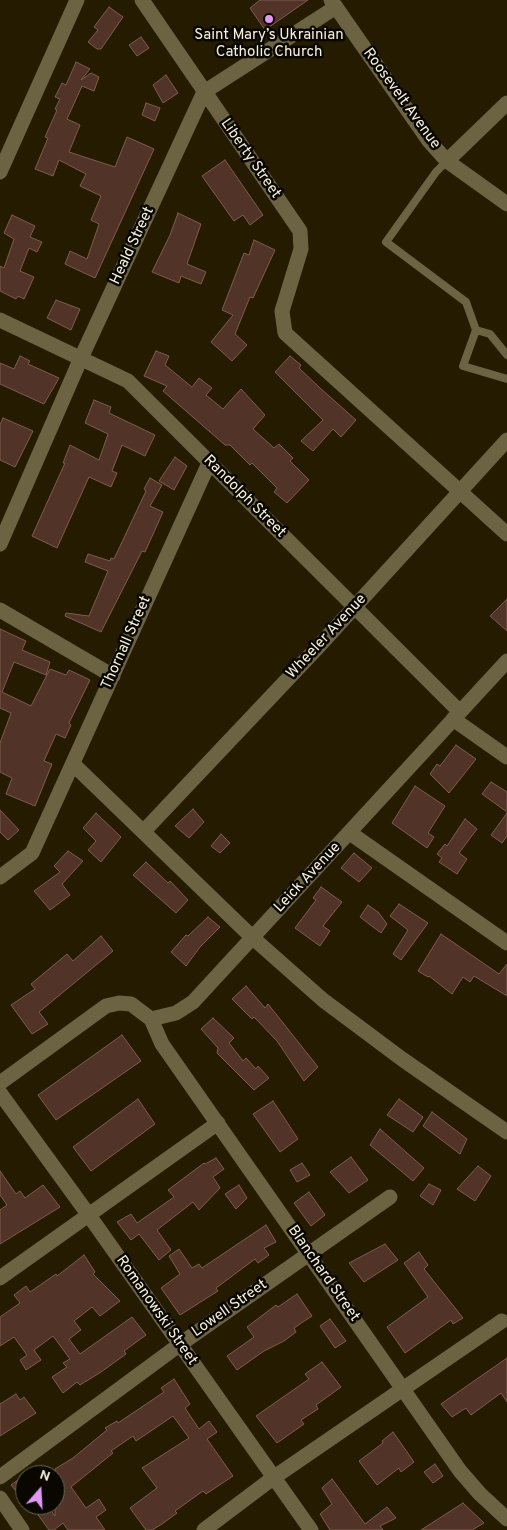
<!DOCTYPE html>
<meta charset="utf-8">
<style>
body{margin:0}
#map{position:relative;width:507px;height:1530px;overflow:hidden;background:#241b00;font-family:Overpass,sans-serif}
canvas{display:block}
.north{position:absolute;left:15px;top:1465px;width:50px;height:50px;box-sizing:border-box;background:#0a0700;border:1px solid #686559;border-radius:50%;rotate:19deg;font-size:14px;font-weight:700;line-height:20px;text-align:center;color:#f6f1df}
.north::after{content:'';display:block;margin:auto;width:18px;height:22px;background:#df98f2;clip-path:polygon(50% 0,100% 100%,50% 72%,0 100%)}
</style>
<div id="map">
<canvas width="507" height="1530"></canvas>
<div class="north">N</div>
</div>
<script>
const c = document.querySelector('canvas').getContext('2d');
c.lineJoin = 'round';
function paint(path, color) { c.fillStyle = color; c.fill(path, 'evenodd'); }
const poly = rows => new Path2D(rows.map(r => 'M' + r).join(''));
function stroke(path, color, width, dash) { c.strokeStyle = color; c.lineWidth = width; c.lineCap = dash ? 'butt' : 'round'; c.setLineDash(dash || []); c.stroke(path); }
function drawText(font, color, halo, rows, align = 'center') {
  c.font = font + ' Overpass,sans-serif'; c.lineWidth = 5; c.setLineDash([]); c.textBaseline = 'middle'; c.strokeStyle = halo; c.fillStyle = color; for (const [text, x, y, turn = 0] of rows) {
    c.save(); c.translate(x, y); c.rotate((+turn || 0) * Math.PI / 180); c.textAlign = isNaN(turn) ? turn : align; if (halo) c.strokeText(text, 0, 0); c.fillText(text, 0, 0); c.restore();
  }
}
const building = poly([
 [260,0,308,0,265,30,250,8,260,0],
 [109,7,123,17,101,49,97,49,88,42,98,30,94,27,109,7],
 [141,37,149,48,137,56,129,45,141,37],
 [76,62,90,69,81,80,91,73,99,77,94,91,82,86,67,119,80,125,69,152,115,167,127,137,154,149,95,278,65,264,70,251,87,259,99,224,91,220,101,196,80,186,86,174,59,160,53,176,35,169,48,138,45,137,57,110,55,109,60,99,55,97,62,83,66,85,76,62],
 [166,75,178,93,163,103,153,85,166,75],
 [146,103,160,108,155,121,142,115,146,103],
 [225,160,263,215,250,225,243,215,234,221,202,176,225,160],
 [178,213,201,224,187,264,206,272,201,284,181,276,179,283,152,272,170,235,178,213],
 [12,215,35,226,30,237,42,242,37,252,29,248,20,271,34,277,24,299,18,296,16,299,0,291,0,266,4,268,14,239,4,233,12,215],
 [254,240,275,250,253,298,250,297,235,334,247,345,232,361,211,342,233,315,222,310,244,253,249,255,254,240],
 [56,300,80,309,71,330,47,318,56,300],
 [156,351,169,356,165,365,192,387,199,378,212,388,206,395,223,409,241,389,265,415,253,429,274,448,279,444,293,458,290,461,309,480,287,503,274,492,277,488,252,463,250,465,230,445,225,445,163,391,167,386,144,376,156,351],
 [20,356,30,361,28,364,59,378,44,404,0,384,0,363,14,369,20,356],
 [290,356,301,365,299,368,320,388,356,420,341,437,333,429,313,451,301,441,323,420,275,372,290,356],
 [94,400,111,407,109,413,155,435,145,456,122,445,112,471,117,473,111,487,89,477,57,548,32,536,65,463,63,463,70,445,99,460,108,434,85,423,94,400],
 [3,418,33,431,15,467,0,460,0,425,3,418],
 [175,457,187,466,174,490,159,481,175,457],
 [150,478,162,485,150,506,163,512,145,552,142,551,101,632,65,616,66,613,89,616,108,571,85,562,88,554,110,561,111,558,114,559,146,491,144,489,150,478],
 [507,599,507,631,490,616,507,599],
 [0,629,26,641,22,650,50,662,46,675,14,662,2,692,31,706,50,669,66,675,69,670,90,680,69,723,71,725,65,738,56,734,44,761,52,764,35,806,6,794,12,778,0,772,0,743,11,713,0,708,0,629],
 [456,745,476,759,449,793,430,774,437,764,440,766,456,745],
 [491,782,507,792,507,812,482,794,491,782],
 [415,786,445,806,428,833,434,837,427,848,392,823,415,786],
 [193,809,204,822,189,838,175,826,193,809],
 [0,810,19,830,8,840,0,832,0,810],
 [96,813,121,837,101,862,88,850,96,841,83,828,96,813],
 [507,813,507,836,502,843,491,835,507,813],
 [465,819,477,829,459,853,467,859,457,874,439,862,442,858,437,854,445,844,447,846,465,819],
 [221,834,230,843,220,853,211,846,221,834],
 [68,851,83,861,62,884,70,895,50,910,34,891,60,872,54,866,68,851],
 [354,853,372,868,359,882,341,868,354,853],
 [146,862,168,883,170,881,188,900,176,913,133,875,146,862],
 [321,887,342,902,323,926,330,931,320,946,295,928,316,900,313,898,321,887],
 [399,904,428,923,401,960,393,954,408,930,390,916,399,904],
 [368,905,378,912,387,924,381,933,360,917,368,905],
 [208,917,220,927,200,947,186,966,171,952,186,935,188,936,208,917],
 [441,934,499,974,507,964,507,996,474,976,470,982,463,977,452,994,429,976,428,977,418,971,441,934],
 [101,936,113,951,39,1012,48,1024,32,1034,11,1005,35,989,31,984,67,954,73,961,101,936],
 [246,986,265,1008,268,1004,318,1067,304,1081,277,1041,254,1017,252,1019,232,999,246,986],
 [213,1018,234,1038,229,1043,243,1061,246,1058,256,1069,258,1066,269,1078,254,1090,217,1053,218,1048,201,1029,213,1018],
 [122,1035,141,1061,56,1120,38,1095,122,1035],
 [138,1099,155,1124,91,1171,73,1147,138,1099],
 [399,1099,423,1117,413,1132,387,1115,399,1099],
 [273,1101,298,1139,280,1152,253,1114,273,1101],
 [432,1112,467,1139,460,1154,423,1126,432,1112],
 [380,1129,424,1168,413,1181,370,1145,380,1129],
 [351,1157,368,1180,349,1193,330,1172,351,1157],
 [216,1158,224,1169,213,1177,220,1188,199,1210,193,1202,157,1230,171,1250,159,1260,139,1234,131,1240,117,1222,131,1214,137,1223,174,1197,168,1190,204,1163,205,1164,216,1158],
 [302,1163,310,1175,297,1182,290,1170,302,1163],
 [478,1166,491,1176,475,1201,457,1189,478,1166],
 [0,1171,16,1194,20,1191,25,1198,43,1185,60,1207,0,1244,0,1210,7,1205,0,1195,0,1171],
 [429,1184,441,1190,433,1205,420,1196,429,1184],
 [239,1185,247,1198,236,1209,225,1194,239,1185],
 [309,1192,325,1215,311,1226,294,1203,309,1192],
 [266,1225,276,1242,264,1248,269,1255,258,1263,255,1259,216,1288,218,1291,180,1315,161,1288,180,1274,169,1256,179,1249,192,1268,199,1264,202,1268,266,1225],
 [385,1244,398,1260,364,1282,349,1263,385,1244],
 [419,1252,428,1265,424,1269,463,1318,453,1324,451,1320,405,1353,387,1327,428,1297,404,1263,419,1252],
 [84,1255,95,1272,93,1274,120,1301,100,1316,92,1307,74,1321,81,1330,69,1339,80,1354,132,1317,146,1335,124,1351,126,1354,101,1372,80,1385,77,1382,63,1393,52,1377,67,1367,63,1363,70,1359,53,1336,34,1350,41,1360,26,1370,20,1360,27,1355,14,1337,0,1346,0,1317,20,1303,14,1295,26,1286,30,1292,56,1274,57,1276,84,1255],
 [297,1294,312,1316,294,1328,296,1332,284,1341,264,1351,237,1370,227,1356,254,1337,247,1327,276,1305,278,1307,297,1294],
 [330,1319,346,1341,335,1348,320,1326,330,1319],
 [507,1358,507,1402,501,1393,471,1415,466,1408,452,1417,441,1404,507,1358],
 [322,1362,341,1387,316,1405,318,1409,301,1420,304,1424,277,1443,256,1416,309,1379,305,1374,322,1362],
 [174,1379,190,1404,185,1408,199,1429,209,1421,217,1432,207,1439,233,1476,206,1494,203,1491,175,1511,177,1513,162,1524,152,1530,146,1530,130,1508,157,1488,142,1468,189,1438,173,1416,136,1441,133,1436,111,1451,113,1453,71,1487,86,1508,99,1499,106,1510,96,1517,105,1530,68,1530,63,1523,54,1530,49,1530,31,1505,47,1505,55,1516,55,1469,73,1458,107,1430,105,1428,117,1421,118,1423,164,1392,161,1388,174,1379],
 [16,1394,20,1400,24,1397,36,1413,0,1436,0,1404,16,1394],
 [393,1432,414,1462,401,1472,399,1468,377,1485,359,1461,383,1443,382,1441,393,1432],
 [435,1464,443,1476,433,1483,424,1472,435,1464],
 [25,1475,25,1502,11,1485,25,1475],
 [332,1479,365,1524,387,1507,396,1518,380,1526,383,1530,330,1530,320,1514,332,1504,322,1488,332,1479],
 [463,1503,484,1523,472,1530,421,1530,463,1503]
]);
paint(building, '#513327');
stroke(building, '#7e5d4f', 1);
stroke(poly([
 [447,161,436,172,386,242,466,302,476,330],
 [507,355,490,334,476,330,463,366,507,379]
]), '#6c6343', 8);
stroke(poly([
 [142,0,300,231,301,249,282,311,285,333,507,534],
 [447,161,507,103],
 [0,172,77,0],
 [0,320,128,381,460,712],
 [0,544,81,358,204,92,336,7],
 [0,610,113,676],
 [453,719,507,757],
 [73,764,253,938,323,1000,402,1059,507,1132],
 [144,831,318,647,507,440],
 [350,833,507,943],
 [0,877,32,853,209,463],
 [151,1019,176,1013,193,1002,507,661],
 [0,1083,106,1006,119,1003,131,1004,151,1019,162,1044,460,1471,480,1494,507,1519],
 [0,1093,88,1214,311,1530],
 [0,1278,218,1123],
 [0,1477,179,1345,390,1197],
 [0,1498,22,1530],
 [204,1530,273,1478,502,1321]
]), '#6c6343', 15);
stroke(poly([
 [331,0,429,141,447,161,507,204]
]), '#6c6343', 15);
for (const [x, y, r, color] of [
 [269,19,5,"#df98f2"]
]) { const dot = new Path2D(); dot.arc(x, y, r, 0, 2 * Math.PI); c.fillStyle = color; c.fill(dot); stroke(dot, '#0a0700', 2); }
drawText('15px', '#f6f1df', '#0a0700', [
 ["Saint Mary’s Ukrainian",269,36],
 ["Catholic Church",269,53]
]);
drawText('15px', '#f6f1df', '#0a0700', [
 ["Roosevelt Avenue",401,99,54],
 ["Liberty Street",250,159,55],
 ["Heald Street",133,246,-65],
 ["Randolph Street",244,497,45],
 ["Wheeler Avenue",327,637,-47],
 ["Thornall Street",127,643,-66],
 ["Leick Avenue",308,878,-47],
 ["Blanchard Street",323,1274,55],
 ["Lowell Street",230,1309,-35],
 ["Romanowski Street",156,1311,55]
]);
</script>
